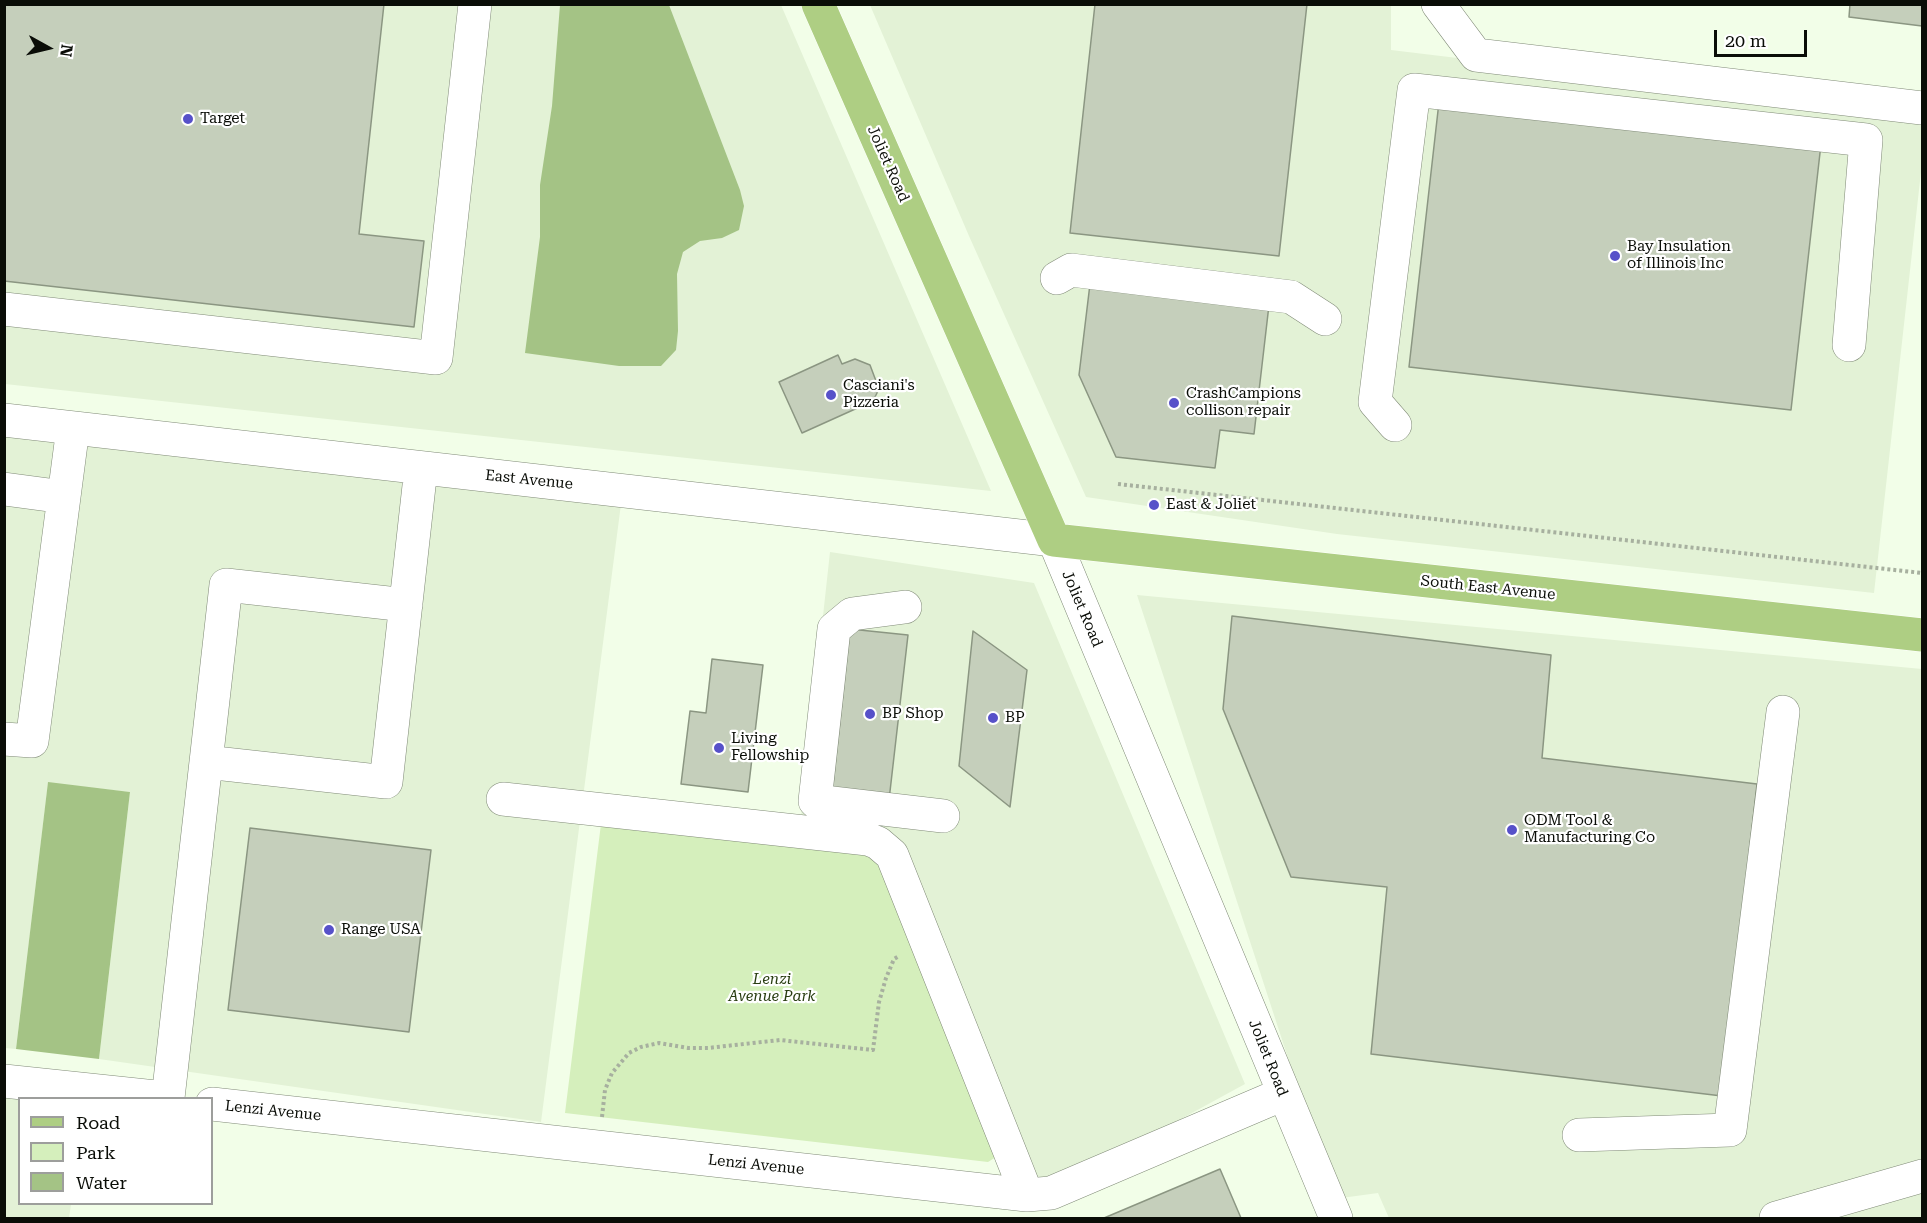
<!DOCTYPE html>
<style>
body{margin:0}
#map{position:relative;width:1927px;height:1223px;overflow:hidden;background:#f2fee8;font-family:"Roboto Serif",serif}
canvas{display:block}
.frame{position:absolute;inset:0;border:6px solid #0a0d07;pointer-events:none}
.legend{position:absolute;left:18px;top:1097px;width:195px;height:108px;box-sizing:border-box;background:#fff;border:2px solid #9d9e9c;margin:0;padding:8px 10px;list-style:none;font-size:18px;color:#0a0d07}
.legend li{display:flex;align-items:center;gap:12px;height:30px}
.legend b{width:30px;border:2px solid #9d9e9c}
.north{position:absolute;left:18px;top:18px;width:60px;height:60px;-webkit-text-stroke:4px #fff;paint-order:stroke;rotate:98deg;font-size:16px;font-weight:700;line-height:24px;text-align:center;color:#0a0d07}
.north::after{content:'';display:block;margin:auto;width:21px;height:27px;background:#0a0d07;clip-path:polygon(50% 0,100% 100%,50% 72%,0 100%)}
.scale{position:absolute;left:1714px;top:30px;width:93px;height:27px;box-sizing:border-box;border:3px solid #0a0d07;border-top:0;padding-left:8px;font-size:18px;line-height:21px;white-space:nowrap;color:#0a0d07;-webkit-text-stroke:4px #fff;paint-order:stroke}
</style>
<div id="map">
<canvas width="1927" height="1223"></canvas>
<div class="frame"></div>
<ul class="legend">
<li><b style="height:8px;background:#aece83"></b>Road</li>
<li><b style="height:16px;background:#d5efbc"></b>Park</li>
<li><b style="height:16px;background:#a4c385"></b>Water</li>
</ul>
<div class="north">N</div>
<div class="scale">20 m</div>
</div>
<script>
const c = document.querySelector('canvas').getContext('2d');
c.lineJoin = 'round';
function paint(path, color) { c.fillStyle = color; c.fill(path, 'evenodd'); }
const poly = rows => new Path2D(rows.map(r => 'M' + r).join(''));
function stroke(path, color, width, dash) { c.strokeStyle = color; c.lineWidth = width; c.lineCap = dash ? 'butt' : 'round'; c.setLineDash(dash || []); c.stroke(path); }
function drawText(font, color, halo, rows, align = 'center') {
  c.font = font + ' "Roboto Serif",serif'; c.lineWidth = 4.5; c.setLineDash([]); c.textBaseline = 'middle'; c.strokeStyle = halo; c.fillStyle = color; for (const [text, x, y, turn = 0] of rows) {
    c.save(); c.translate(x, y); c.rotate((+turn || 0) * Math.PI / 180); c.textAlign = isNaN(turn) ? turn : align; if (halo) c.strokeText(text, 0, 0); c.fillText(text, 0, 0); c.restore();
  }
}
paint(poly([
 [5,5,781,5,991,491,5,384],
 [870,5,1391,5,1391,50,1922,114,1922,163,1874,593,1337,534,1086,497,969,236],
 [4,427,621,504,541,1122,99,1059,130,792,48,783,16,1049,5,1048],
 [830,552,1034,583,1245,1084,1049,1191,1029,1193,800,826],
 [1137,595,1922,669,1922,1218,1389,1218,1378,1193,1334,1199],
 [5,1086,20,1098,20,1204,71,1204,69,1218,5,1218]
]), '#e3f2d6');
paint(poly([
 [601,824,852,849,878,859,996,1157,988,1162,565,1113]
]), '#d5efbc');
paint(poly([
 [560,5,669,5,740,190,744,206,739,230,722,238,700,241,683,252,677,274,678,331,676,350,661,366,619,366,525,353,540,237,540,185,552,106],
 [48,782,130,792,99,1059,16,1049]
]), '#a4c385');
const building = poly([
 [4,4,384,4,359,234,424,241,414,327,4,281,4,4],
 [1095,4,1307,4,1279,256,1070,233,1095,4],
 [1850,4,1922,4,1922,26,1849,17,1850,4],
 [1439,102,1821,144,1791,410,1409,367,1439,102],
 [1090,284,1269,305,1254,434,1220,430,1215,468,1116,457,1079,375,1090,284],
 [838,355,842,364,855,359,870,365,879,389,873,401,802,433,779,382,838,355],
 [1232,616,1551,655,1542,758,1757,784,1722,1096,1371,1054,1387,887,1291,877,1223,709,1232,616],
 [850,629,908,635,889,800,832,793,850,629],
 [973,631,1027,670,1010,807,959,766,973,631],
 [712,659,763,665,748,792,681,784,690,711,706,713,712,659],
 [250,828,431,850,409,1032,228,1010,250,828],
 [1220,1169,1241,1218,1104,1218,1220,1169]
]);
paint(building, '#c5cfbb');
stroke(building, '#8b9682', 1.5);
const minor = poly([
 [1438,4,1476,55,1922,108],
 [1057,278,1071,270,1291,297,1325,319],
 [4,309,436,358,475,4],
 [4,420,1054,540,1336,1218],
 [1395,425,1375,402,1414,90,1866,140,1849,345],
 [4,489,64,497],
 [905,607,852,614,834,629,815,801,943,816],
 [4,739,32,741,73,428],
 [206,762,386,782,421,468],
 [503,799,868,839,878,843,892,855,1027,1195],
 [4,1081,165,1098],
 [168,1098,226,585,406,605],
 [212,1104,1027,1195,1051,1193,1283,1094],
 [1579,1135,1730,1130,1783,712],
 [1776,1218,1922,1176]
]);
const major = poly([
 [818,4,1054,540,1922,635]
]);
stroke(minor, '#818b78', 34);
stroke(major, '#fff', 34);
stroke(poly([
 [1118,484,1922,573],
 [602,1117,605,1090,612,1073,629,1053,641,1047,659,1043,688,1048,708,1048,780,1040,873,1050,879,1002,886,978,894,959,899,956]
]), '#a7b09f', 4, [3, 3]);
stroke(minor, '#fff', 33);
stroke(major, '#aece83', 33);
for (const [x, y, r, color] of [
 [188,119,6,"#5751c9"],
 [1615,256,6,"#5751c9"],
 [831,395,6,"#5751c9"],
 [1174,403,6,"#5751c9"],
 [1154,505,6,"#5751c9"],
 [870,714,6,"#5751c9"],
 [993,718,6,"#5751c9"],
 [719,748,6,"#5751c9"],
 [1512,830,6,"#5751c9"],
 [329,930,6,"#5751c9"]
]) { const dot = new Path2D(); dot.arc(x, y, r, 0, 2 * Math.PI); c.fillStyle = color; c.fill(dot); stroke(dot, '#fff', 2); }
drawText('15px', '#0a0d07', '#fff', [
 ["Target",200,119],
 ["Bay Insulation",1627,247],
 ["of Illinois Inc",1627,264],
 ["Casciani's",843,386],
 ["Pizzeria",843,403],
 ["CrashCampions",1186,394],
 ["collison repair",1186,411],
 ["East & Joliet",1166,505],
 ["BP Shop",882,714],
 ["BP",1005,718],
 ["Living",731,739],
 ["Fellowship",731,756],
 ["ODM Tool &",1524,821],
 ["Manufacturing Co",1524,838],
 ["Range USA",341,930]
], 'left');
drawText('15px', '#0a0d07', '#fff', [
 ["Joliet Road",888,164,66],
 ["East Avenue",529,480,6],
 ["South East Avenue",1488,588,6],
 ["Joliet Road",1082,609,67],
 ["Joliet Road",1268,1058,68],
 ["Lenzi Avenue",273,1111,6],
 ["Lenzi Avenue",756,1165,6]
]);
drawText('italic 15px', '#293d11', '#fff', [
 ["Lenzi",772,980],
 ["Avenue Park",772,997]
]);
</script>
